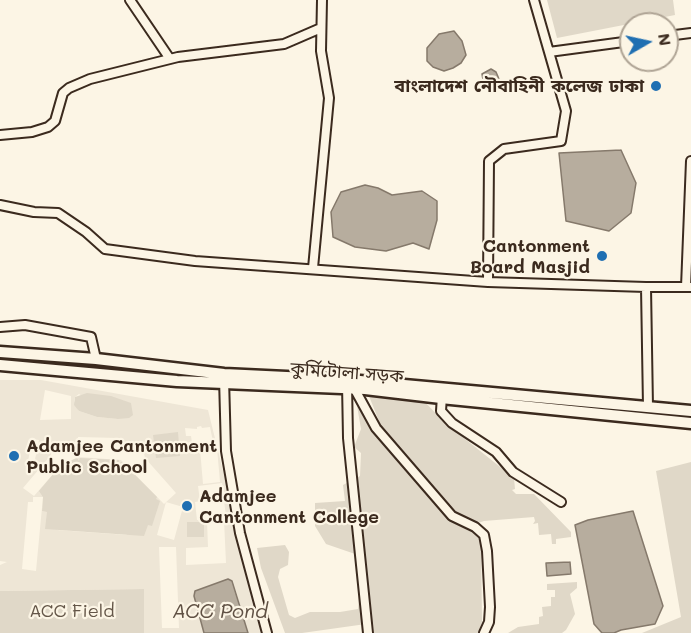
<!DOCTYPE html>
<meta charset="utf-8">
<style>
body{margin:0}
#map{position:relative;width:691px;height:633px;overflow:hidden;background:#fcf5e5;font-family:Mali,sans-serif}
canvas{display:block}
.north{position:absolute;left:619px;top:12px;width:60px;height:60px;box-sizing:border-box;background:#fcf5e5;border:2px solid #afa495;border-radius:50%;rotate:81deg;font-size:16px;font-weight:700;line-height:24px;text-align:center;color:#3b2a1e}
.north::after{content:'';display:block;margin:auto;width:21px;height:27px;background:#1f6fb2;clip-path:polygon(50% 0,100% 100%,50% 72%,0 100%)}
</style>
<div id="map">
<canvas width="691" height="633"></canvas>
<div class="north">N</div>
</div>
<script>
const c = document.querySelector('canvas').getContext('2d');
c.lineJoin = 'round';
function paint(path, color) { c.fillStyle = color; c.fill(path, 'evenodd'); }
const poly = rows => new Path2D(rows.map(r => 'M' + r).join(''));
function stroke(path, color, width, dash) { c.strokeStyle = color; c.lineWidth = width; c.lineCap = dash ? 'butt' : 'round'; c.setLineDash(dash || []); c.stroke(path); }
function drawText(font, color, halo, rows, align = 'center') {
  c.font = font + ' Mali,"Noto Sans Bengali",sans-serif'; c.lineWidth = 4.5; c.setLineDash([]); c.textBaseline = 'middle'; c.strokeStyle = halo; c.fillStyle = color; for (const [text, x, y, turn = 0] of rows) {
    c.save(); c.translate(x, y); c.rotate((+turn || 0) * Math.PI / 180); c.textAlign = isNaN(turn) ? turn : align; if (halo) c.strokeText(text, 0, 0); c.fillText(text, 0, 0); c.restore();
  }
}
paint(poly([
 [0,380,41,380,208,410,263,633,248,633,233,581,228,579,195,591,194,596,204,633,144,633,144,589,0,591,0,565,7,562,0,561],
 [45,390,71,396,71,419,40,420],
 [79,394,119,419,97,417,79,411,74,401,75,397],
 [201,426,202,428,210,427,213,442,192,443,191,436,186,436,185,428,197,429,197,427],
 [78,437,118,438,119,445,142,443,145,458,176,493,164,504,121,460,78,457,60,466,34,496,23,488,51,455,52,442,78,442],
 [32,439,39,440,33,469,27,467],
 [217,448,220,482,203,484,200,449],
 [121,464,127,535,57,530,59,513,42,511,43,497],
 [222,483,226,517,197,520,195,502,200,501,198,486],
 [33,497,43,497,36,571,22,569,28,502,33,502],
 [166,502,183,507,174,540,157,535],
 [224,520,226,563,186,565,186,548,208,547,207,521],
 [159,547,176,547,179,628,162,628]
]), '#eee6d6');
paint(poly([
 [547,0,673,0,675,15,557,38],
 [367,391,423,400,445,423,514,478,515,489,512,490,516,494,534,494,571,532,571,537,556,539,556,544,552,544,551,534,539,535,538,523,533,524,535,521,534,517,484,521,475,524,459,515,450,507,440,508,457,524,474,533,481,540,482,622,478,633,374,633,373,623,302,633,285,633,261,568,257,548,285,545,289,552,288,565,280,569,278,577,289,615,295,618,310,612,340,612,358,609,360,575,358,555,326,544,315,526,315,503,345,501,343,485,360,476,361,453,354,447,361,429,356,400,380,440,383,440,385,436],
 [87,393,111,396,131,403,133,415,129,418,118,419,97,417,79,411,74,405,75,397],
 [178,432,180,456,156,458,153,435],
 [77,458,79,461,80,458,119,460,119,463,122,462,157,497,156,499,160,501,152,526,148,525,144,536,45,529,47,512,42,511,43,497,39,491,60,466,62,467,61,465],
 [691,462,691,633,642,633,681,617,656,471],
 [187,522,204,522,204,537,187,537],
 [577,582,577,588,570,594,575,614,566,630,562,633,508,633,518,627,539,624,539,617,543,616,542,607,551,606,551,597,555,597,555,590,547,590,547,584],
 [144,589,144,633,0,633,0,591]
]), '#e0d8c8');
const water = poly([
 [454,31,462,41,466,55,461,63,453,68,444,71,433,67,427,61,427,48,439,34,454,31],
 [491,69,496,72,499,79,496,86,492,87,483,80,482,74,491,69],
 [621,150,636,183,631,213,609,231,566,221,559,153,621,150],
 [365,185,378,188,392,195,422,191,437,201,437,220,429,249,413,243,386,251,355,247,333,237,331,212,341,192,365,185],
 [633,511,663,606,655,624,621,630,614,633,602,633,594,624,575,525,588,520,633,511],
 [570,562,571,574,547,576,546,563,570,562],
 [228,579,232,581,248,633,204,633,194,596,195,591,228,579]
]);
paint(water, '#b7ad9e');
stroke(water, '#85796b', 1.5);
const minor = poly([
 [130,0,170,59],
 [667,36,691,33],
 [549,52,631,41],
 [0,135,32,132,48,127,55,121,63,93,69,88,90,79,178,57,284,44,321,28],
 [0,205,34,212,58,213,86,232,105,249,195,261,488,282,646,287,691,287],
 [313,268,329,98,321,51,322,0],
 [488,282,489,161,504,149,561,141,566,111,534,0],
 [646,287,648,407],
 [686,287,691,161],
 [0,327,25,325,91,337,96,359],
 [224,378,226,451,240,533,267,633],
 [347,384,348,438,368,633],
 [353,386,376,428,452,516,475,527,484,535,487,551,490,607,489,622,484,633],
 [442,396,441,411,452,423,496,452,513,472,561,502]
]);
const secondary = poly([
 [0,352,96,359,224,374,349,380,691,411],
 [0,365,177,381,365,389,441,398,691,423]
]);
stroke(minor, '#3b2a1e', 12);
stroke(secondary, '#3b2a1e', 15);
stroke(minor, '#fcf5e5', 8);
stroke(secondary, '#fcf5e5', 10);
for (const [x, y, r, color] of [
 [656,86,6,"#1f6fb2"],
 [602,256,6,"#1f6fb2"],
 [14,456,6,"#1f6fb2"],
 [187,506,6,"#1f6fb2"]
]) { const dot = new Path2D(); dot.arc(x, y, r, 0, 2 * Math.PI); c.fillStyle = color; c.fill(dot); stroke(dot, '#fcf5e5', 2); }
drawText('bold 18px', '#3b2a1e', '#fcf5e5', [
 ["বাংলাদেশ নৌবাহিনী কলেজ ঢাকা",644,86],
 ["Cantonment",590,246],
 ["Board Masjid",590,267],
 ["Adamjee Cantonment",26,446,"left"],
 ["Public School",26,467,"left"],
 ["Adamjee",199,496,"left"],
 ["Cantonment College",199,517,"left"]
], 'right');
drawText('18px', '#3b2a1e', '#fcf5e5', [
 ["কুর্মিটোলা সড়ক",347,373,4]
]);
drawText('18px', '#645648', '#fcf5e5', [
 ["ACC Field",72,611]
]);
drawText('italic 20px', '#605144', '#fcf5e5', [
 ["ACC Pond",220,612]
]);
</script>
